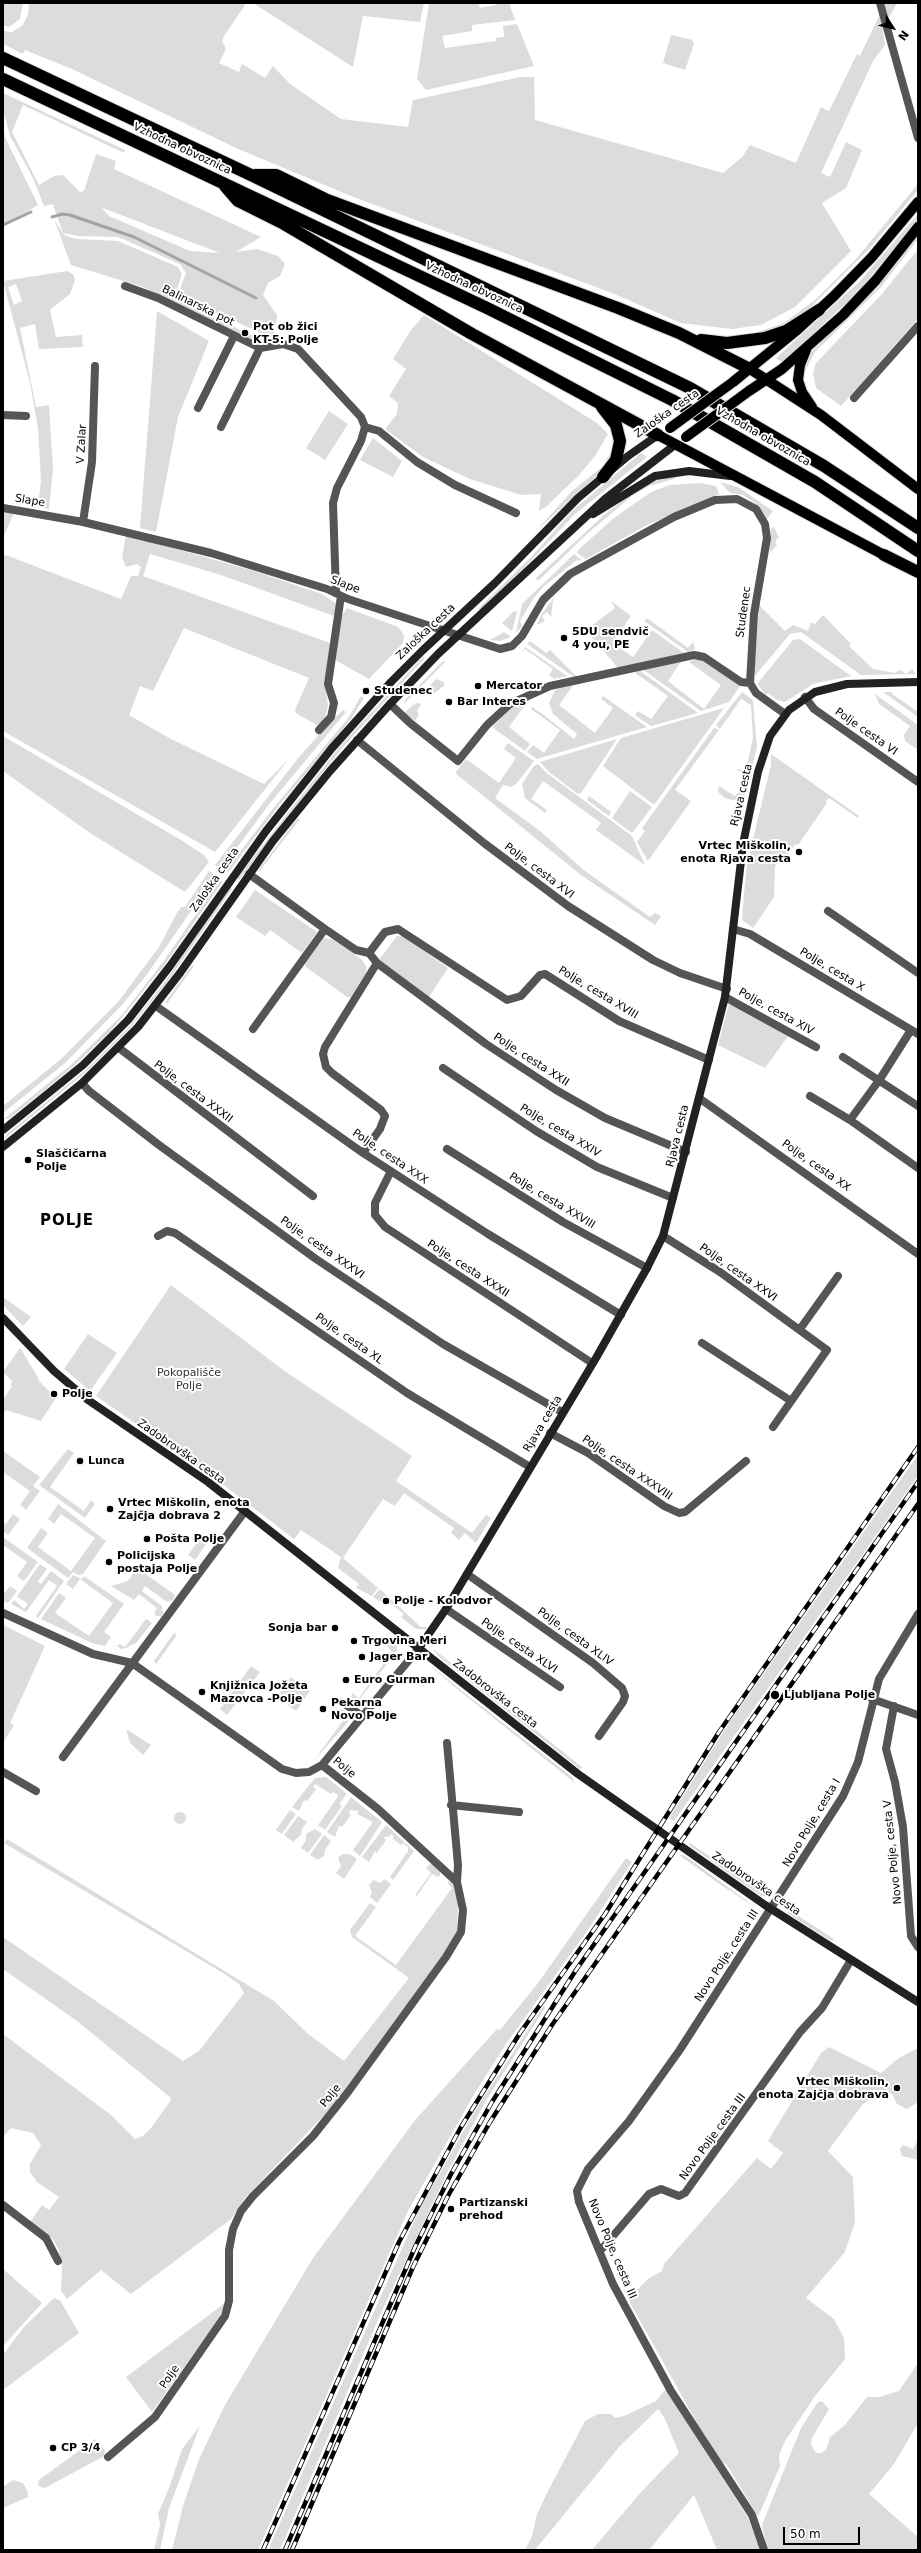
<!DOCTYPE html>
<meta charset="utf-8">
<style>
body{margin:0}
#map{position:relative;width:921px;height:2553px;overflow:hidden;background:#fff;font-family:"DejaVu Sans",sans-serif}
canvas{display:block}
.frame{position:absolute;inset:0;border:4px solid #000;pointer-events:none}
.north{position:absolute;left:873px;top:8px;width:40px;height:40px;-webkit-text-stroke:3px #fff;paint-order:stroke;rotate:126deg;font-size:11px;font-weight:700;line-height:16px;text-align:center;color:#000}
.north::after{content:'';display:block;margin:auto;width:14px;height:18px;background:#000;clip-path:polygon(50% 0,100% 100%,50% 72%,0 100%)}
.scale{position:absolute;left:783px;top:2527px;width:77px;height:18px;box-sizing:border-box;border:2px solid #000;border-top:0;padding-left:5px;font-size:12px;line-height:14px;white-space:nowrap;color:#000;-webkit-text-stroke:3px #fff;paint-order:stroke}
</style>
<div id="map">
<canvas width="921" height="2553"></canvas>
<div class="frame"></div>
<div class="north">N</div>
<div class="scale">50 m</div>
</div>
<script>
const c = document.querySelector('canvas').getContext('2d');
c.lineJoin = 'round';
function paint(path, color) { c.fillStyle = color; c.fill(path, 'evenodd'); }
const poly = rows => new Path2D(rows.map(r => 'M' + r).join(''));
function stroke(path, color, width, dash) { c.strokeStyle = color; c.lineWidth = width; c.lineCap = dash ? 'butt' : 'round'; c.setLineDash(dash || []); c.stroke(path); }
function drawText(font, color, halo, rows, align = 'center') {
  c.font = font + ' "DejaVu Sans",sans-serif'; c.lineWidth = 4; c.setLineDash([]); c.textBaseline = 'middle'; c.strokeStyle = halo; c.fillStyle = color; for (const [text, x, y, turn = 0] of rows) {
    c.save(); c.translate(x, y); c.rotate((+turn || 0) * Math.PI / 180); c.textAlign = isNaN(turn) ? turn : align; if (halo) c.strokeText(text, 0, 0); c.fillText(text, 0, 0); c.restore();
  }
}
paint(poly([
 [3,3,23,3,20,19,9,27,3,25],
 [29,3,243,3,245,5,224,36,222,41,226,49,219,63,239,72,242,64,265,78,273,66,290,84,341,119,408,127,413,100,521,77,534,77,535,120,723,173,742,157,750,145,796,163,821,107,829,111,857,54,860,56,880,14,885,45,873,61,821,173,830,177,846,142,862,150,846,188,822,203,851,251,795,307,761,325,732,329,681,323,612,293,351,196,236,148,72,69,25,50,23,54,3,44,3,31,12,32,22,26,28,15],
 [253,3,424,3,420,22,363,16,353,67],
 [429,3,478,3,480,8,496,5,496,3,509,3,515,20,472,25,472,31,442,36,445,48,496,41,496,38,504,37,503,26,517,24,534,66,426,90,417,79],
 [884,3,897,3,889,18,887,18],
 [671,35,692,40,694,44,685,70,663,63],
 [3,93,125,150,124,153,23,105,12,132,39,185,54,176,63,175,80,192,84,191,96,154,116,161,114,169,261,237,236,252,257,249,278,256,285,264,280,276,268,283,263,295,277,315,276,324,269,329,278,335,275,340,184,297,181,292,181,286,186,273,180,264,118,237,77,236,63,233,53,204,44,206,33,178,10,136,3,110],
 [103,209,103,208,220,253,190,251,109,216],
 [3,124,5,137,38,205,3,227],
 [918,184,918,190,870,248,807,311,784,327,765,334,749,335,784,323,816,299,856,259],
 [918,214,918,219,857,293,790,355,782,362,776,358,860,281],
 [54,219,64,235,76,239,118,241,178,267,182,274,175,295,186,304,266,342,255,342,143,287,71,265],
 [918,235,918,239,881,287,815,352,802,377,809,354,874,291],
 [918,249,918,319,841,406,816,388,813,373,816,363,882,294],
 [67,271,73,274,75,280,70,294,50,310,56,337,82,335,83,347,39,349,35,324,20,328,36,407,49,405,53,469,49,509,38,507,41,481,38,428,30,383,3,281],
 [16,284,22,301,14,305,8,287],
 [157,311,209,341,178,417,156,532,140,528],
 [424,315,597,423,608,434,595,456,579,475,547,506,539,511,541,494,521,495,470,479,423,457,385,429,397,414,398,403,389,396,406,369,393,359,411,330],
 [329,411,348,424,325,460,306,448],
 [373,438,402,461,393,477,360,460],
 [613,448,614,453,601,472,535,532,571,492,603,466],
 [641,453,647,457,575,514,524,568,481,609,478,609,532,556,572,511],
 [676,476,674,479,649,486,632,496,587,534,538,581,536,578,604,515,632,493,659,479],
 [720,482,738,487,773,511,767,519,755,503,743,495,730,493],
 [700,483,716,486,719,494,647,525,586,559,577,553,578,550,614,518,651,492,670,485],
 [3,512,14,513,3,538],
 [774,527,779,537,775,542,777,545,771,552,769,548,771,529],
 [126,535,251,570,322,594,337,604,325,684,328,704,326,715,320,725,317,725,297,714,295,710,309,678,184,628,153,691,140,686,129,715,171,739,264,784,289,759,215,852,3,731,3,554,121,599,131,576,138,576,141,567,137,564,126,567,122,558],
 [150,554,221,575,334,616,330,643,143,576],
 [574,554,583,561,577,560,544,586,533,599,520,621,522,626,516,633,522,604],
 [556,595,553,601,551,617,547,612,542,616,545,621,537,625,541,615],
 [611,601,631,616,612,643,633,657,652,630,684,653,618,668,586,630,615,608],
 [759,605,785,631,793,625,808,631,811,622,815,624,823,615,851,644,849,646,873,669,894,673,901,670,906,674,912,669,916,674,861,675,801,632,790,634,754,677],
 [347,608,398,627,404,635,403,643,369,679,335,660,341,617],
 [514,611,517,612,512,631,502,623],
 [647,618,688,648,693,642,695,649,688,652,644,621],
 [504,632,511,637,500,641,490,640],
 [800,639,851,676,813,684,785,702,777,700,768,693,766,695,757,684,793,640],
 [530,641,546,653,550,650,577,677,574,677,527,644],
 [525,647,567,676,554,679,549,675,553,669,525,649,522,653],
 [423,657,425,658,343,747,239,880,237,878,341,745],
 [698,658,740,686,729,702,701,711,642,669,682,660,668,681,704,709,721,685,689,662],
 [443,661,445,662,404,704,405,700],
 [639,670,698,713,651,726,635,715,638,711,651,719,668,696,635,673],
 [436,679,444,682,444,686,432,695,427,692,427,689],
 [574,684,559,705,595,733,613,708,601,699,603,696,647,727,537,759,527,752,533,745,544,753,560,730,531,709,532,707,545,716,574,739,577,734,553,714,549,703,555,690],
 [742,692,753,700,757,747,745,794,741,799,733,800,725,798,718,792,719,786,735,796,745,785,741,781,745,775,736,769,746,770,753,737,751,705,741,699,720,729,716,725],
 [883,692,892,692,892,694,918,712,918,717],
 [875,694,918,725,918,750,905,741,904,735,910,726,879,704],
 [361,696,364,698,351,719,277,808,227,874,227,869,275,806,349,717],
 [418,703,421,704,417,711,419,715,415,721,404,713,413,705],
 [525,705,509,727,530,744,525,751,492,727,513,707],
 [724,708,654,805,603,766,621,738],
 [343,710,346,712,270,803,221,869,215,865,299,757,333,719],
 [714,728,719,730,675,790,691,801,648,861,637,842,645,831,642,828],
 [3,736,181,840,204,855,209,862,185,892,90,833,3,771],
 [617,739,581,793,578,794,549,772,540,762],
 [508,743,534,761,516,784,511,787,503,785,495,798,540,831,585,871,650,917,655,913,661,916,655,925,581,875,455,773,466,759,499,783,516,758,504,749],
 [771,754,859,816,858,818,829,798,826,802,827,803,798,845,796,844,775,866,774,897,753,928,742,920,744,894,747,864,771,765],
 [538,764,548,774,632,836,645,865,596,830,601,823,543,781,531,799,547,810,545,813,525,798,522,784,534,766],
 [630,791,652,807,632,833,612,818],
 [589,796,611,812,609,816,587,800],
 [297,819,300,819,258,873,259,869],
 [209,871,216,875,148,973,122,1005,64,1064,3,1113,3,1106,61,1059,118,1002,159,947,177,913,181,907,185,907],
 [223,881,166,963,111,1031,73,1067,10,1118,4,1119,72,1064,122,1015,163,962,218,882],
 [230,887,232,889,166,984,129,1029,86,1072,3,1140,8,1133,87,1069,128,1028,164,983],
 [255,890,317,932,302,953,270,930,265,936,236,917],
 [397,936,404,936,448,968,429,997,379,960],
 [324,938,332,939,347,948,362,960,366,966,366,973,351,997,347,997,306,967,305,963],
 [192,965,194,966,166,1005,166,1001],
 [729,1003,789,1035,765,1068,718,1045],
 [171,1285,286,1372,412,1456,396,1481,472,1533,486,1515,491,1518,476,1543,465,1533,459,1540,451,1533,454,1528,404,1493,395,1506,383,1499,343,1558,378,1588,372,1596,356,1588,359,1584,338,1568,341,1557,301,1530,294,1539,217,1480,96,1396],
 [3,1297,31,1317,23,1326,3,1305],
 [88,1334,117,1353,90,1391,64,1369],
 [20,1348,39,1379,38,1380,56,1398,41,1421,6,1410,3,1413,3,1400,12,1386,10,1385,12,1381,3,1372],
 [68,1449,74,1453,50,1487,84,1511,91,1500,95,1504,85,1518,39,1485],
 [3,1451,40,1477,33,1486,40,1491,26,1510,20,1505,30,1491,3,1472],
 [918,1455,918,1476,674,1821,669,1818,731,1720],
 [58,1504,106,1541,83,1574,78,1575,73,1572,68,1578,27,1548,41,1528,48,1533,38,1547,71,1571,95,1538,61,1514,54,1524,48,1519],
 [13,1514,20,1519,8,1535,3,1531,3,1523,6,1524],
 [3,1537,38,1562,24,1581,17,1576,27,1562,3,1545],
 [200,1538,207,1543,195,1560,188,1555],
 [40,1564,47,1569,38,1581,41,1584,51,1571,64,1581,38,1618,36,1616,57,1586,49,1580,26,1612,11,1604,14,1600,24,1609,28,1604,18,1597,16,1598],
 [137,1568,175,1595,173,1600,167,1602,145,1586,142,1591,162,1606,163,1613,161,1616,156,1616,154,1613,157,1608,139,1594,134,1600,111,1586,128,1581],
 [73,1575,82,1579,84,1576,124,1604,104,1632,111,1637,105,1646,92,1643,41,1619,59,1593,66,1598,55,1613,89,1636,113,1603,80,1579,73,1589,66,1584],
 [10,1586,17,1591,8,1603,3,1601,3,1595],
 [380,1589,421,1627,427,1627,426,1629,416,1629,401,1617,404,1614,385,1599,382,1602,373,1597],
 [127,1605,152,1623,136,1643,126,1648,121,1649,117,1646,120,1644,125,1647,146,1619],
 [3,1625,45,1646,10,1723,14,1725,3,1743],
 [174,1633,177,1635,156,1664,154,1661],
 [391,1640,397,1645,397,1651,359,1700,354,1700,351,1697,352,1693,359,1698,392,1652,387,1646],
 [432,1648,562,1751,583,1768,580,1769,438,1656],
 [424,1661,572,1777,575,1783,456,1688],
 [251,1666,260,1672,227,1715,220,1709],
 [291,1677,310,1691,296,1711,277,1697],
 [342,1709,348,1716,348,1722,313,1762,345,1718,339,1713],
 [126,1729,151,1745,143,1755,130,1743],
 [326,1777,347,1794,339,1804,342,1806,325,1830,318,1825,337,1798,338,1795,333,1792,331,1794,315,1784,313,1787,316,1789,307,1801,304,1800,299,1811,292,1807,315,1778],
 [351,1797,382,1822,360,1856,353,1850,373,1822,357,1814,359,1811,350,1810,349,1813,351,1815,342,1827,339,1826,335,1837,327,1832],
 [290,1810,296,1814,282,1834,276,1830],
 '174 1818a6 6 0 1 1 12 0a6 6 0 1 1-12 0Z',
 [298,1816,307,1822,302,1829,301,1835,293,1842,284,1835],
 [386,1825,414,1851,393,1880,390,1877,408,1851,408,1847,403,1843,401,1845,393,1839,394,1837,391,1834,389,1837,386,1836,384,1838,386,1840,377,1853,375,1851,369,1862,362,1857],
 [315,1829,322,1834,308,1853,301,1848,306,1840,306,1834],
 [324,1835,331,1841,325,1850,324,1856,318,1860,310,1855],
 [7,1839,274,2001,307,2033,344,2061,409,1978,352,1937,350,1930,370,1903,376,1907,355,1936,396,1965,452,1888,447,1882,450,1881,454,1885,458,1901,457,1931,443,1957,329,2110,245,2198,231,2219,131,2294,101,2270,67,2299,61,2291,62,2267,59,2250,52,2238,30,2222,42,2205,49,2210,59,2197,37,2182,30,2172,30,2164,41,2145,33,2133,25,2131,11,2128,3,2137,3,2034,111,2115,135,2139,143,2136,151,2128,171,2100,171,2098,77,2021,3,1969,3,1937,183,2061,199,2051,244,1993,239,1984,223,1973,4,1843],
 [689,1842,768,1897,761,1896,690,1846],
 [342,1854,350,1854,357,1859,344,1879,336,1873,341,1866,338,1858],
 [679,1855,684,1855,758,1909,718,1883],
 [626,1858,632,1862,590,1927,506,2044,473,2096,408,2211,258,2550,172,2550,183,2506,199,2459,225,2405,313,2258,416,2119,497,2029,500,2030,538,1983],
 [432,1863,440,1871,440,1875,438,1877,432,1874,417,1896,415,1895,431,1873,426,1868],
 [384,1879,391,1884,377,1903,370,1897,372,1893,369,1885,373,1880,381,1883],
 [789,1910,834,1939,831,1941,787,1913],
 [544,2005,545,2008,487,2099,448,2171,380,2315,280,2550,268,2550,420,2208,476,2109],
 [829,2047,881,2073,899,2058,918,2048,918,2102,907,2109,897,2104,892,2094,881,2091,862,2105,828,2151,853,2177,855,2222,845,2252,806,2298,834,2319,844,2338,845,2359,815,2396,785,2441,779,2455,780,2466,758,2517,727,2465,721,2461,698,2425,628,2299,649,2278,662,2271,664,2264,757,2158,771,2169,783,2153,768,2141,821,2053],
 [918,2140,918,2160,902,2156,900,2149,903,2145,913,2149],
 [3,2269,42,2303,3,2346],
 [54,2298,60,2300,79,2333,3,2390,3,2355,23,2328],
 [225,2303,219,2318,152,2412,126,2377],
 [918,2363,918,2423,894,2464,869,2494,918,2537,918,2550,767,2550,762,2525,801,2428,818,2402,822,2401,829,2409,812,2438,811,2445,816,2453,821,2453,826,2450,830,2437,844,2426,867,2397,879,2397,899,2391],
 [666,2389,748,2518,760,2550,717,2550,694,2495,649,2550,592,2550,641,2492,679,2453,664,2417,658,2409,620,2446,535,2550,525,2550,532,2536,537,2514,549,2489,585,2421,598,2414,611,2414,615,2418,624,2416,656,2401],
 [200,2426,169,2508,160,2550,154,2550,160,2525,158,2514,169,2488,182,2449],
 [95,2439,105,2450,104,2456,45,2488,38,2486,39,2480],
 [13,2480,23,2483,28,2492,28,2497,3,2508,3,2487]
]), '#dcdcdc');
stroke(poly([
 [52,217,62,214,70,215,134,237,256,298],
 [3,225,31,212]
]), '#a3a3a3', 3);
const primary = poly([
 [806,350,800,365,798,380,802,392,812,407],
 [750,369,821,415,918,489],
 [733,382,797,330,834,296,872,257,918,202],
 [749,391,782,369,843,315,876,280,918,227],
 [658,435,884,555]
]);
const highway = poly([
 [3,58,251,175,690,388,824,466,918,528],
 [3,79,487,308,672,400,815,482,918,551],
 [255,175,276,175,325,199,618,308,679,333,750,369],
 [225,186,238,201,284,224,472,334,658,435],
 [701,340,727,343,765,338,786,331,819,310],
 [602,407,616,425,620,441,616,460,603,477],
 [884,555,918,572]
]);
stroke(primary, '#dbdbdb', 12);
stroke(highway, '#dbdbdb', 14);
stroke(poly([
 [880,3,918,138],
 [125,286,158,298,260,348,283,344,298,349,361,417,365,427,361,441,337,488,333,503,336,593],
 [854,398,918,326],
 [198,408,234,336],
 [3,415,26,416],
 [221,427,260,348],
 [365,427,379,431,417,462,455,485,516,513],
 [3,508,83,522,211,553,327,589,348,599,500,649,512,646,522,636,543,600,570,574,674,517,715,500,737,499,756,509,765,524,767,538,754,614,750,683,756,693,785,714],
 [83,522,92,462,95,366],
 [805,697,814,709,918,782],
 [390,704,410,723,458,761,487,725,510,704,550,686,694,655,704,657,741,682,750,683],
 [319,730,331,717,334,703,328,684,341,596],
 [357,740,484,843,568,906,653,960,680,973,727,989],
 [249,874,325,929,356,950,369,953,377,963,486,1044,556,1090,605,1118,686,1152],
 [828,911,918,973],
 [733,929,750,934,918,1034],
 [369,953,385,932,398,929,507,1000,521,996,540,975,545,974,619,1021,709,1060],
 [725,997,816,1047],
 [156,1006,363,1153,488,1234,621,1315],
 [253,1029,325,929],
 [119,1048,313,1196],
 [843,1057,918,1106],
 [443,1068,536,1131,597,1167,673,1198],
 [82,1083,89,1091,159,1145,316,1259,443,1344,562,1412],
 [810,1096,850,1120,918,1168],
 [699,1098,918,1254],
 [850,1120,880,1079,911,1030],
 [447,1149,563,1222,647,1268],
 [363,1153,380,1129,385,1116,381,1110,332,1073,326,1067,323,1054,325,1047,377,963],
 [391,1171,375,1203,375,1215,385,1227,592,1363],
 [158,1236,167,1231,175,1233,407,1393,530,1467],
 [663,1236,720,1272,827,1350,773,1427],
 [800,1329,838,1276],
 [702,1343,791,1401],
 [550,1433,588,1453,664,1506,679,1513,685,1512,746,1461],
 [467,1574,593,1663,622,1688,625,1696,623,1702,599,1736],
 [446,1609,560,1687],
 [3,1613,93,1654,132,1663,282,1769,296,1773,309,1772,322,1765,419,1648],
 [872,1699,918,1715],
 [342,1702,362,1716],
 [894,1706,886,1749,895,1782,903,1827,911,1936,918,1947],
 [63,1757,245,1511],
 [322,1765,378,1809,457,1882],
 [3,1772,36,1791],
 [451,1805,519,1812],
 [3,2205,46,2238,58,2261],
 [600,2251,649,2194,661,2189,679,2196,685,2193,800,2032,822,2008,851,1960],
 [108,2457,155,2417,225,2316,229,2301,229,2250,233,2229,241,2211,253,2196,313,2136,348,2092,446,1957,461,1932,463,1910,457,1882,458,1865,447,1743],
 [764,2550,752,2515,671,2391,613,2284,579,2202,577,2191,588,2169,629,2121,679,2051,843,1796,858,1762,879,1679,918,1614]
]), '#555', 8);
stroke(poly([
 [593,514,655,476,689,471,730,476],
 [3,1130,83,1065,128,1020,170,966,266,831,332,748,391,682,423,650,495,583,578,498,628,456,658,435],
 [3,1147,82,1083,138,1027,180,973,273,841,330,771,390,704,438,654,605,499,676,444],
 [3,1318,54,1371,88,1400,208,1482,578,1774,765,1905,918,2002],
 [419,1648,446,1609,596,1358,647,1268,663,1236,725,997,743,844,758,772,770,736,789,710,815,692,847,684,918,682]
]), '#222', 8);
stroke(primary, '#000', 10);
stroke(highway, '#000', 12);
const rail = poly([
 [263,2550,399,2242,461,2127,520,2033,605,1914,719,1732,918,1447],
 [285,2550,415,2247,451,2174,492,2102,576,1970,918,1482],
 [292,2550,413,2267,448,2196,490,2122,552,2025,918,1504]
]);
stroke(rail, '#000', 4.5);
stroke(rail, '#fff', 3, [9]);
const primaryBridge = poly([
 [670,428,733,382],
 [686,437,749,391]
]);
stroke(primaryBridge, '#dbdbdb', 12, []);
stroke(primaryBridge, '#000', 10);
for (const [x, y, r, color] of [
 [245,333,4,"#000"],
 [564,638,4,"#000"],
 [478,686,4,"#000"],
 [366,691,4,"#000"],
 [449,702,4,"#000"],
 [799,852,4,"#000"],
 [28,1160,4,"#000"],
 [54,1394,4,"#000"],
 [80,1461,4,"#000"],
 [110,1509,4,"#000"],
 [147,1539,4,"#000"],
 [109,1562,4,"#000"],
 [386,1601,4,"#000"],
 [335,1628,4,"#000"],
 [354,1641,4,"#000"],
 [362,1657,4,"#000"],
 [346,1680,4,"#000"],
 [202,1692,4,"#000"],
 [775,1695,5,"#000"],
 [323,1709,4,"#000"],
 [897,2088,4,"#000"],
 [451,2209,4,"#000"],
 [53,2448,4,"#000"]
]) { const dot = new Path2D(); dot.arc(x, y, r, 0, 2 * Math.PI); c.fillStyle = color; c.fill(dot); stroke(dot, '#fff', 1.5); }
drawText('11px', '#000', '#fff', [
 ["Vzhodna obvoznica",182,149,25],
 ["Vzhodna obvoznica",474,288,25],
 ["Balinarska pot",198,306,26],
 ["Zaloška cesta",667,414,-35],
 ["Vzhodna obvoznica",763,437,30],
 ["V Zalar",82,444,-87],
 ["Slape",30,501,10],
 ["Slape",345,585,21],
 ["Studenec",744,612,-82],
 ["Zaloška cesta",426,632,-43],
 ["Polje cesta VI",866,732,35],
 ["Rjava cesta",742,795,-77],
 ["Polje, cesta XVI",539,871,37],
 ["Zaloška cesta",215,880,-55],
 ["Polje, cesta X",832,970,31],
 ["Polje, cesta XVIII",598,993,31],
 ["Polje, cesta XIV",776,1012,29],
 ["Polje, cesta XXII",531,1060,33],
 ["Polje, cesta XXXII",193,1092,37],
 ["Polje, cesta XXIV",560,1131,31],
 ["Rjava cesta",678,1136,-76],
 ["Polje, cesta XXX",390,1157,34],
 ["Polje, cesta XX",816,1166,35],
 ["Polje, cesta XXVIII",552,1201,31],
 ["Polje, cesta XXXVI",322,1248,35],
 ["Polje, cesta XXXII",468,1269,33],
 ["Polje, cesta XXVI",738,1273,35],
 ["Polje, cesta XL",349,1339,35],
 ["Rjava cesta",543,1424,-59],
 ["Zadobrovška cesta",181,1452,35],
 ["Polje, cesta XXXVIII",627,1468,34],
 ["Polje, cesta XLIV",575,1637,36],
 ["Polje, cesta XLVI",519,1646,34],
 ["Zadobrovška cesta",495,1694,38],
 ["Polje",344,1768,39],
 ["Novo Polje, cesta I",812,1823,-59],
 ["Novo Polje, cesta V",893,1852,-96],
 ["Zadobrovška cesta",756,1884,34],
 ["Novo Polje, cesta III",727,1956,-57],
 ["Polje",331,2096,-51],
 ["Novo Polje cesta III",713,2137,-54],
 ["Novo Polje, cesta III",612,2249,67],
 ["Polje",170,2377,-55]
]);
drawText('bold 11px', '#000', '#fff', [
 ["Pot ob žici",253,327],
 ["KT-5: Polje",253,340],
 ["5DU sendvič",572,632],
 ["4 you, PE",572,645],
 ["Mercator",486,686],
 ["Studenec",374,691],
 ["Bar Interes",457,702],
 ["Vrtec Miškolin,",791,846,"right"],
 ["enota Rjava cesta",791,859,"right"],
 ["Slaščičarna",36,1154],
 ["Polje",36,1167],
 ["Polje",62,1394],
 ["Lunca",88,1461],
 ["Vrtec Miškolin, enota",118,1503],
 ["Zajčja dobrava 2",118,1516],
 ["Pošta Polje",155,1539],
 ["Policijska",117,1556],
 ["postaja Polje",117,1569],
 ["Polje - Kolodvor",394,1601],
 ["Sonja bar",327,1628,"right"],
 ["Trgovina Meri",362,1641],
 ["Jager Bar",370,1657],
 ["Euro Gurman",354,1680],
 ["Knjižnica Jožeta",210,1686],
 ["Mazovca -Polje",210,1699],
 ["Ljubljana Polje",784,1695],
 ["Pekarna",331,1703],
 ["Novo Polje",331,1716],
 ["Vrtec Miškolin,",889,2082,"right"],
 ["enota Zajčja dobrava",889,2095,"right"],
 ["Partizanski",459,2203],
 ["prehod",459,2216],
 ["CP 3/4",61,2448]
], 'left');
drawText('11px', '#333', '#fff', [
 ["Pokopališče",189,1373],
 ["Polje",189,1386]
]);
c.letterSpacing = '1px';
drawText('bold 15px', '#000', '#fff', [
 ["POLJE",67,1221]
]);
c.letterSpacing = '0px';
</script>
